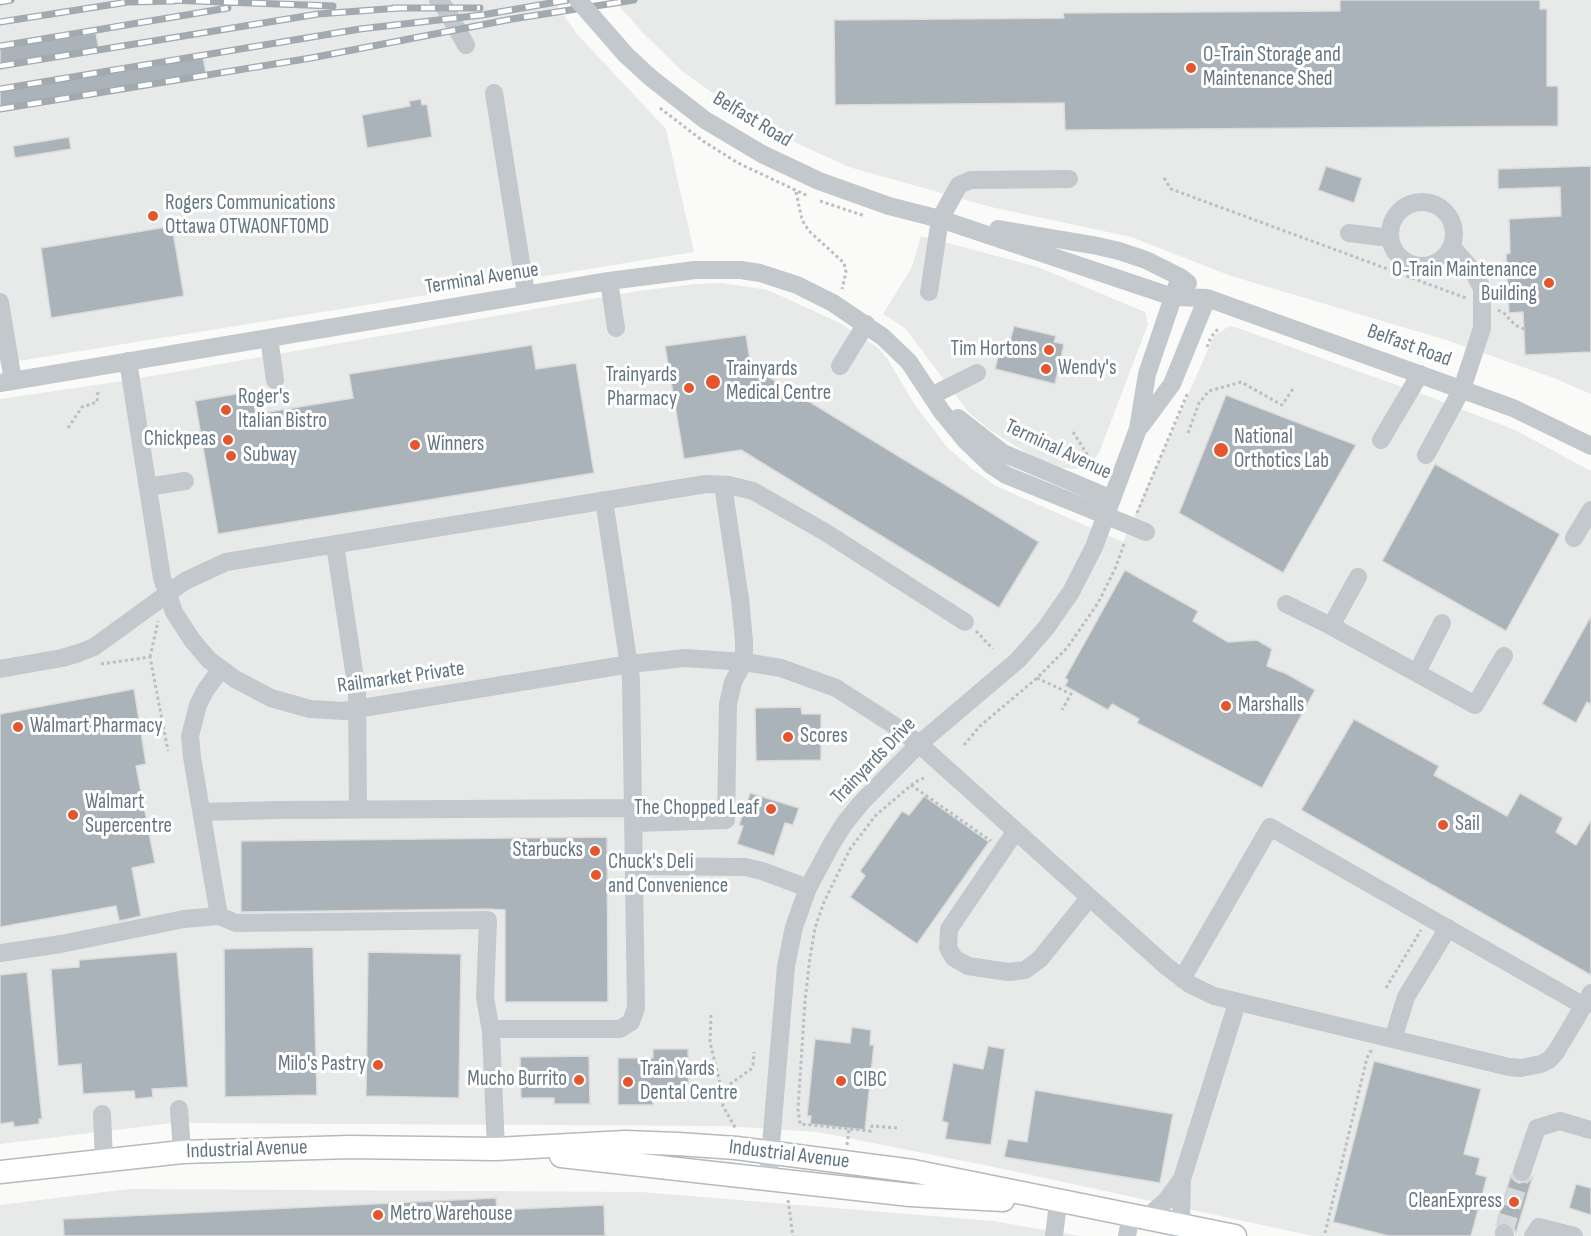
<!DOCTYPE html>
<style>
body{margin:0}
canvas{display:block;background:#fafaf8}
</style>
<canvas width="1591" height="1236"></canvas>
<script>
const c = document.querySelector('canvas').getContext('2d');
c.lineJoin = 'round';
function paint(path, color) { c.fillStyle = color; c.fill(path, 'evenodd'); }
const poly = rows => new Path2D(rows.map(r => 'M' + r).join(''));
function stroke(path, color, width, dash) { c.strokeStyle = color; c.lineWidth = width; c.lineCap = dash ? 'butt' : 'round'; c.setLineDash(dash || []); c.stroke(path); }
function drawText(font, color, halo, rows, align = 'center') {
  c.font = font + ' "Sofia Sans Condensed",sans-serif'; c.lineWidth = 6; c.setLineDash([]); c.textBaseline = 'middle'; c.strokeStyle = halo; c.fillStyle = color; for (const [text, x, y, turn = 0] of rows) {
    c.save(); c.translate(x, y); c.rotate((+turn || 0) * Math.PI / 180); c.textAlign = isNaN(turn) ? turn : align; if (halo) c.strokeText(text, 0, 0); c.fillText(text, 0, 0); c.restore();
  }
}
paint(poly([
 [0,0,553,0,577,34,666,129,694,252,0,364],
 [614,0,1591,0,1591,394,1554,378,1443,339,1231,276,1131,237,991,207,849,167,792,141,734,108,683,72,642,32],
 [921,236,1038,267,1145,312,1148,324,1099,453,1092,462,1077,469,1062,468,1035,458,990,430,969,413,905,328,883,314,912,267],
 [722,283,768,290,838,322,877,347,887,358,915,405,947,447,972,469,996,486,1123,542,1214,336,1229,326,1235,327,1430,397,1515,430,1591,471,1591,1236,1313,1236,994,1167,818,1132,724,1126,173,1123,0,1144,0,399,123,381,638,291,695,284],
 [129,1189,641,1192,993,1221,1080,1236,0,1236,0,1205]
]), '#e8e9e9');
const building = poly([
 [1340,0,1540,0,1540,9,1547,9,1547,86,1558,86,1558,126,1065,130,1064,103,835,105,834,20,1064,18,1063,13,1340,11,1340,0],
 [96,33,99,50,0,66,0,48,96,33],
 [203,57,206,73,0,108,0,90,203,57],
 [421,99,422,105,427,104,432,137,367,148,362,115,410,106,409,101,421,99],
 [69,137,71,149,15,158,13,146,69,137],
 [1326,166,1362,178,1354,203,1318,190,1326,166],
 [1591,166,1591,352,1525,355,1523,312,1509,313,1506,254,1510,253,1509,219,1561,216,1560,187,1498,189,1498,169,1591,166],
 [172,226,184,296,51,318,41,248,172,226],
 [1014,326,1056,336,1054,342,1064,344,1055,384,995,369,999,353,1006,355,1014,326],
 [746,335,751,366,1039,542,999,608,741,450,684,459,665,346,746,335],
 [532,345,536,369,576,363,594,473,218,534,195,401,241,393,243,405,254,403,256,414,353,398,349,374,532,345],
 [1226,395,1356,445,1283,573,1179,513,1226,395],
 [1435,464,1560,534,1506,631,1382,561,1435,464],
 [1125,570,1198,611,1193,621,1228,642,1257,640,1272,649,1267,666,1287,674,1315,690,1262,788,1137,723,1139,719,1112,704,1108,710,1065,686,1068,680,1065,678,1125,570],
 [1591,616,1591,705,1587,702,1576,723,1542,704,1591,616],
 [134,689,146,764,136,766,155,863,132,868,141,916,119,921,116,906,0,927,0,714,134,689],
 [801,707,802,714,821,714,821,760,756,761,755,708,801,707],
 [1354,719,1439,766,1434,775,1507,816,1520,793,1563,818,1556,832,1576,845,1591,820,1591,975,1301,810,1354,719],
 [750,793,799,808,793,825,785,823,774,856,737,844,743,826,739,825,750,793],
 [924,796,989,842,917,944,850,897,865,876,860,871,902,811,909,815,924,796],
 [607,837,608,1002,505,1002,505,910,488,909,241,912,241,841,607,837],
 [313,947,317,1095,225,1097,224,949,313,947],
 [177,952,188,1087,152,1089,153,1097,135,1099,134,1091,83,1094,81,1064,58,1066,51,969,79,967,79,960,177,952],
 [368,952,461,954,459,1098,366,1096,368,952],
 [27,972,42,1119,39,1119,39,1124,14,1127,13,1122,0,1124,0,975,27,972],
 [852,1027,871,1030,870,1045,874,1045,865,1130,810,1124,811,1116,807,1116,815,1039,850,1043,852,1027],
 [988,1046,1005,1049,991,1145,945,1139,948,1123,942,1121,953,1063,983,1069,988,1046],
 [653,1049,688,1049,689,1096,653,1097,653,1105,618,1105,618,1058,653,1058,653,1049],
 [589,1056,590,1104,554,1104,554,1098,521,1098,520,1057,589,1056],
 [1374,1061,1481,1089,1464,1154,1480,1158,1476,1174,1487,1177,1471,1236,1389,1236,1333,1222,1374,1061],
 [1035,1090,1173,1114,1160,1183,1004,1157,1008,1139,1027,1142,1035,1090],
 [1511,1174,1514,1180,1519,1183,1529,1181,1533,1176,1516,1233,1512,1225,1507,1222,1501,1222,1496,1225,1511,1174],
 [1576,1184,1591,1188,1591,1215,1569,1208,1576,1184],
 [496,1198,497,1210,604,1205,605,1236,64,1236,63,1219,496,1198]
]);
paint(building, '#aab3b9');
stroke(building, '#dcdcda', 1.5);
stroke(poly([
 [1504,1233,1522,1172]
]), '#d5d9db', 18, [18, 9]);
const major = poly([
 [561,1156,910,1195,1003,1200],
 [0,1172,182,1152,350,1147,496,1149,625,1142,678,1144,736,1148,913,1171,1235,1236]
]);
stroke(major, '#b5babe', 25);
stroke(poly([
 [660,108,703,141,738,163,808,196],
 [1164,178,1171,189,1466,298],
 [796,192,802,220,809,231,844,263,846,272,842,289],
 [820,201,865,216],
 [1498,310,1504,313,1515,325,1524,329],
 [1207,347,1211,337,1219,328],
 [68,428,82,407,97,402,98,390],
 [1073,432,1094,465],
 [1188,433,1199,403,1209,391,1241,382,1282,405,1293,389],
 [1137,513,1188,392],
 [976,631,993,649],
 [150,657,158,621],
 [101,664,150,657,168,751],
 [1037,678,1071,694,1062,710],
 [964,745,980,726,1037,678,1067,648,1098,603,1115,569,1124,544],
 [911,785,991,841],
 [1386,988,1421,930],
 [711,1015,710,1042,720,1083,723,1106,736,1129],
 [720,1091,750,1070,753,1065,754,1052],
 [897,1128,872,1126,871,1131,800,1124,798,1109,805,1001,810,957,815,928,824,902,850,849,876,815,915,782,924,778],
 [847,1145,849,1129],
 [788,1200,793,1236],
 [1325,1233,1367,1058,1372,1049]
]), '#bbbfc2', 3, [3, 3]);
stroke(poly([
 [438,0,445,8,466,45],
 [626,55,651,78,705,120,762,154,819,181,889,206,940,219,1173,297,1207,298,1513,408,1591,446],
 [494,93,526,294],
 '1390 234a32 32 0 1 1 64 0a32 32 0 1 1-64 0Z',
 [998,229,1093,245,1119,251,1146,260,1180,277,1188,283],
 [1349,233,1390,238],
 [609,281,616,328],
 [929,292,940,219,959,185,971,180,1069,179],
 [0,302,13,381],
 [269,338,275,380],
 [128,361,162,578,174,612,192,640,209,660,235,679,271,698,310,709,344,711,630,664,685,658,744,662,781,668,836,688,892,724,919,744,1166,966,1191,985,1214,996,1509,1067,1521,1068,1541,1064,1549,1060,1556,1052,1591,993],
 [840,366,866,324],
 [0,383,609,281,695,270,741,270,760,273,797,285,833,303,883,337,909,362,942,412,966,441,991,465,1006,475,1146,532],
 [931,396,977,373],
 [958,418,1003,453,1112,499],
 [1141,426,1172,384,1207,298],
 [1381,440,1420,374],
 [1426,455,1462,389,1482,328,1482,288,1472,270,1452,247],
 [148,487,185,481],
 [1574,538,1591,510],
 [335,545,357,691,358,809],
 [1358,577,1331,626,1475,705,1504,656],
 [1286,604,1331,626],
 [0,669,62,658,79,653,94,647,185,581,226,562,706,484,729,485,753,491,825,532,965,622],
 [1417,672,1442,623],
 [202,812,279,810,634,808],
 [635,823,726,820,728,704,733,682,744,662,744,641,740,599,723,485],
 [1015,832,949,929,948,948,954,958,968,966,1008,972,1025,970,1040,959,1089,898],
 [635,866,745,867,762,871,808,888],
 [219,916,192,757,190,736,198,705,205,691,220,670],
 [0,953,61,944,184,919,219,916,236,923,488,920,485,997,491,1032],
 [1182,979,1270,827,1584,1006],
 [1393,1039,1406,997,1448,928],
 [179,1109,182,1152],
 [102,1114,104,1160],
 [496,1149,491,1032,498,1029,620,1029,631,1022,636,1008,631,679,604,500],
 [1522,1172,1537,1128,1560,1121,1591,1130],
 [1182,1179,1237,1003],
 [768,1180,786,966,794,927,808,888,831,845,844,824,861,803,919,744,1018,660,1046,628,1071,592,1094,547,1138,429,1147,374,1180,277],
 [1146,1218,1165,1202,1182,1179,1181,1214,1186,1226],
 [1504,1233,1505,1236],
 [1054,1236,1058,1203],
 [1127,1236,1131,1215],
 [1533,1236,1539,1227,1574,1236]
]), '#c3c8cc', 18);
stroke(major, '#fff', 22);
const rail = poly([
 [168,0,333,6],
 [0,2,11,0],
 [393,8,480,8],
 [0,22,128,2,174,1],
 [0,46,228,8],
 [0,66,318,14,400,8],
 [0,89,360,29,482,15,568,0],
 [0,109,311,58,512,19,634,0]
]);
stroke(rail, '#a2aab0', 7);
stroke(rail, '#fff', 4.5, [14]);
stroke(poly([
 [578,0,626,55]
]), '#c3c8cc', 18);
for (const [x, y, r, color] of [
 [1191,68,6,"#e4572e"],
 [153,216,6,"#e4572e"],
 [1549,283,6,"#e4572e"],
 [1049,350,6,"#e4572e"],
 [1046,369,6,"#e4572e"],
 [713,382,8,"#e4572e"],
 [689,388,6,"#e4572e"],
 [226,410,6,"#e4572e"],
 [228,440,6,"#e4572e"],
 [415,445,6,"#e4572e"],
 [1221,450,8,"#e4572e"],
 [231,456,6,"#e4572e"],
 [1226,706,6,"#e4572e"],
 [18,727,6,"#e4572e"],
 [788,737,6,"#e4572e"],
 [771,809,6,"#e4572e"],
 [73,815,6,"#e4572e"],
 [1443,825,6,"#e4572e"],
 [595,851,6,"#e4572e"],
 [596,875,6,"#e4572e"],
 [378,1065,6,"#e4572e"],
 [579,1080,6,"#e4572e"],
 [841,1081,6,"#e4572e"],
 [628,1082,6,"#e4572e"],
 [1514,1202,6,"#e4572e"],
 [378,1215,6,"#e4572e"]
]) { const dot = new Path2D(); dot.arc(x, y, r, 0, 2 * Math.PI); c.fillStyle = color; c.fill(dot); stroke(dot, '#fff', 2); }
drawText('21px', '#657683', '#fff', [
 ["O-Train Storage and",1203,56],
 ["Maintenance Shed",1203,80],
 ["Rogers Communications",165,204],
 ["Ottawa OTWAONFT0MD",165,228],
 ["O-Train Maintenance",1537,271,"right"],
 ["Building",1537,295,"right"],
 ["Tim Hortons",1037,350,"right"],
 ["Wendy's",1058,369],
 ["Trainyards",726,370],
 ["Medical Centre",726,394],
 ["Trainyards",677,376,"right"],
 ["Pharmacy",677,400,"right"],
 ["Roger's",238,398],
 ["Italian Bistro",238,422],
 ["National",1234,438],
 ["Orthotics Lab",1234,462],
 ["Chickpeas",216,440,"right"],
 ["Winners",427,445],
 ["Subway",243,456],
 ["Marshalls",1238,706],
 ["Walmart Pharmacy",30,727],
 ["Scores",800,737],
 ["Walmart",85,803],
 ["Supercentre",85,827],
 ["The Chopped Leaf",759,809,"right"],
 ["Sail",1455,825],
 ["Starbucks",583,851,"right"],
 ["Chuck's Deli",608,863],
 ["and Convenience",608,887],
 ["Milo's Pastry",366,1065,"right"],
 ["Train Yards",640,1070],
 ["Dental Centre",640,1094],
 ["Mucho Burrito",567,1080,"right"],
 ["CIBC",853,1081],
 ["CleanExpress",1502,1202,"right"],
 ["Metro Warehouse",390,1215]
], 'left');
drawText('21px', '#657683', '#fff', [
 ["Belfast Road",752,120,31],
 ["Terminal Avenue",482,279,-9],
 ["Belfast Road",1409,346,20],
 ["Terminal Avenue",1058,450,25],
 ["Railmarket Private",401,678,-8],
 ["Trainyards Drive",874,761,-46],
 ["Industrial Avenue",247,1150,-2],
 ["Industrial Avenue",789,1155,7]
]);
</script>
